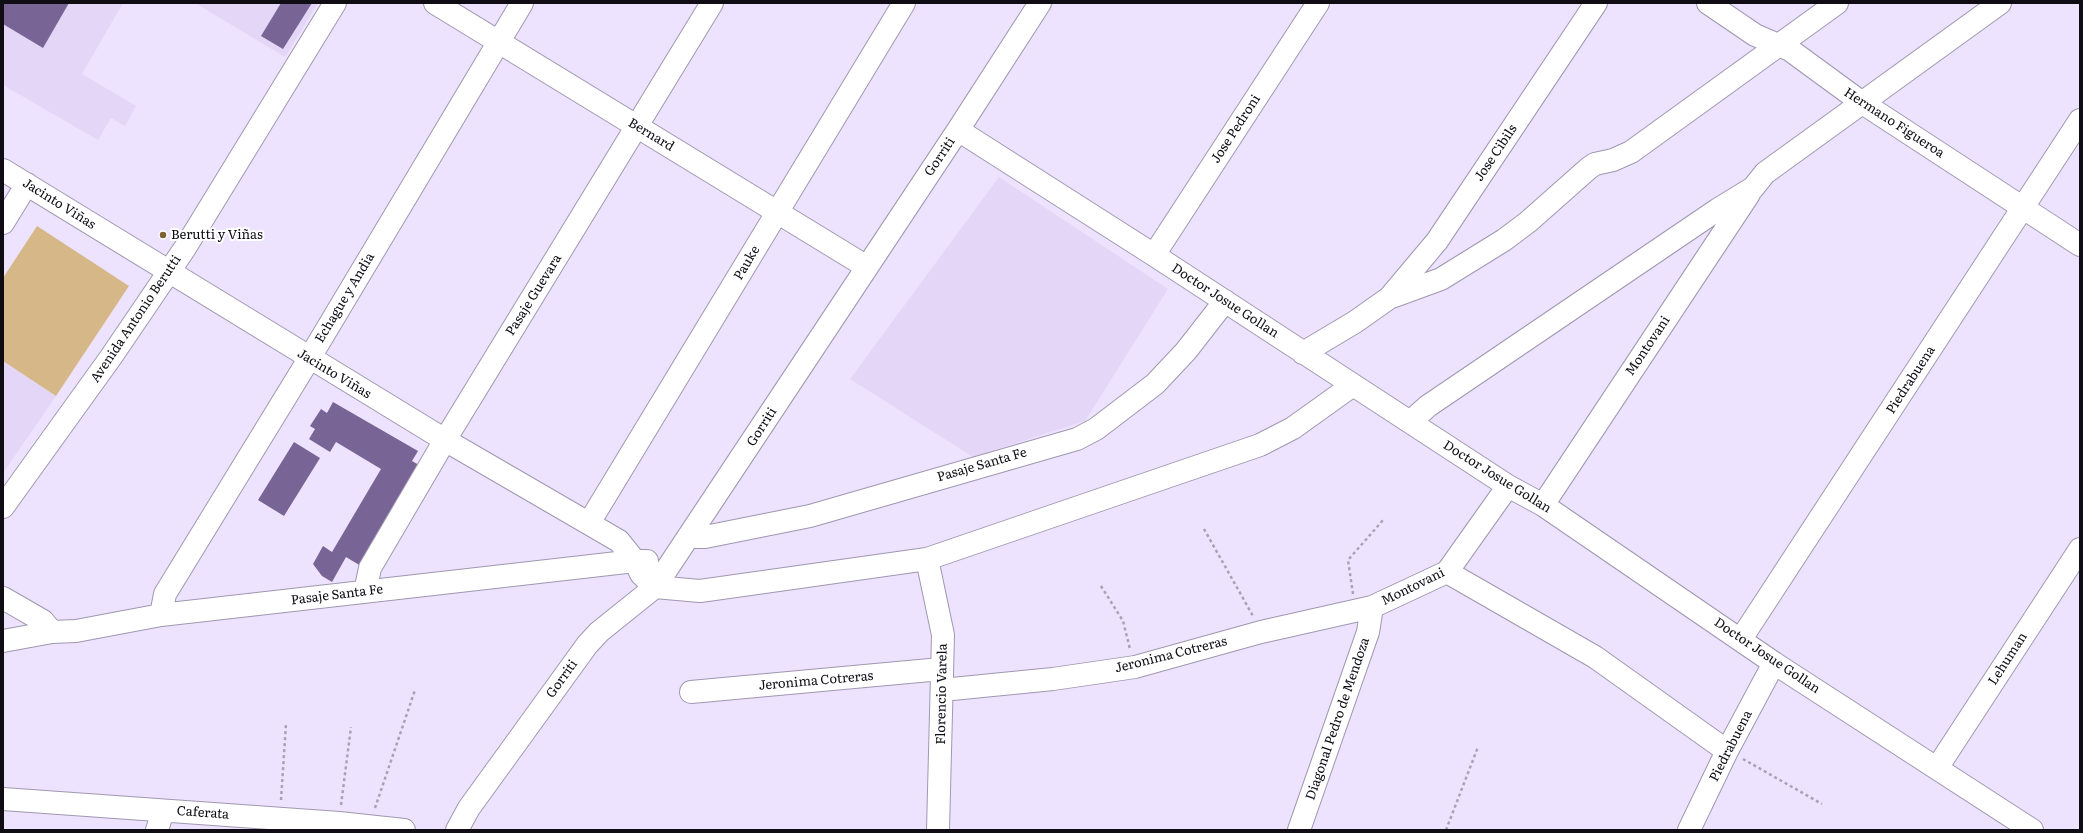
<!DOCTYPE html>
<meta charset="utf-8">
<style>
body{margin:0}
#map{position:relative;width:2083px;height:833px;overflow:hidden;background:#ede3fe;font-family:Literata,serif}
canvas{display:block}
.frame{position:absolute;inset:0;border:4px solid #0f0c14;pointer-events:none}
</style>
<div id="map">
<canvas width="2083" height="833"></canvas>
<div class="frame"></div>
</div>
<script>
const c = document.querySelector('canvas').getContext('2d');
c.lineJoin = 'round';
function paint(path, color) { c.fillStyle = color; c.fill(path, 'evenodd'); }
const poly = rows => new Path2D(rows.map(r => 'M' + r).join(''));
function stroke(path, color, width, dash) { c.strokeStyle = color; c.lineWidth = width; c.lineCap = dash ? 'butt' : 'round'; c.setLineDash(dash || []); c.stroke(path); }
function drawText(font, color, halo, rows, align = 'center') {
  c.font = font + ' Literata,serif'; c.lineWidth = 4; c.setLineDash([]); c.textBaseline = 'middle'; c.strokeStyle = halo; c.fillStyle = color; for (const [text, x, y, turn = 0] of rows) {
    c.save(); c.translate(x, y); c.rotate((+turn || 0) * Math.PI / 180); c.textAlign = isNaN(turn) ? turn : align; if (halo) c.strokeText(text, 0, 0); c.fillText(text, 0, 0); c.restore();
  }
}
paint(poly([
 [69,3,123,3,82,74,136,106,125,126,111,118,98,140,3,85,3,24,43,47],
 [195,3,318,3,285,57],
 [999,177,1168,289,1085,421,973,457,850,379],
 [3,361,56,396,3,473]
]), '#e3d6f7');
paint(poly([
 [37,226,129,286,56,396,3,361,3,278]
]), '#d6b787');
paint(poly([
 [3,3,69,3,43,48,3,24],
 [281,3,312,3,283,49,261,36],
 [333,402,418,451,412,461,419,465,361,566,346,557,332,582,322,576,313,564,323,546,332,552,381,469,336,442,330,452,309,439,315,429,310,426,321,409,327,413],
 [294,442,320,458,284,516,258,500]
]), '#786495');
const minor = poly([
 [435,3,867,267],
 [1708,3,1755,35,1790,50,1861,102,2080,245],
 [958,130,1154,255,1508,486,1543,505,1774,663,2032,830],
 [3,170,445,440,619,541,635,561,641,574,655,587,700,591,927,559,1260,445,1293,428,1353,385],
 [3,223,27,184],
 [1154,255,1318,3],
 [1390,297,1437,241,1596,3],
 [1303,353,1355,322,1389,298,1441,279,1504,240,1528,222,1589,168,1595,164,1613,160,1631,152,1837,3],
 [1410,422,1428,406,1717,210,1753,188,1765,173,2000,3],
 [1543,505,1749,194],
 [3,507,111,357,185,248,335,3],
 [589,523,904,3],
 [689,537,705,537,810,516,1077,439,1096,429,1155,384,1186,351,1225,301],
 [927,559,943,635,938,830],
 [1447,572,1595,657,1727,751],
 [365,592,370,568,445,440,712,3],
 [3,598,43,621,52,632],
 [161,615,165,594,309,359,522,3],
 [1741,639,2080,120],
 [3,641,52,632,76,631,161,615,635,561,647,561],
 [942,690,1053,679,1135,667,1261,632,1372,607,1447,572,1508,486],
 [691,692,941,669],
 [1937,768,2080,549],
 [3,799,339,823,404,830],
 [157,830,163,811],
 [457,830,469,808,587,645,599,632,655,587,958,130,1040,3],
 [1299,830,1368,632,1372,607],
 [1689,830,1727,751,1774,663]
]);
stroke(minor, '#a097b0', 24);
stroke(poly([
 [1204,529,1253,616],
 [1101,586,1123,621,1130,649],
 [1353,594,1348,560,1384,519],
 [1743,759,1822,804],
 [281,800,286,724],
 [341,805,351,727],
 [375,808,415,690],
 [1446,830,1478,747]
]), '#a9a1b6', 2.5, [3, 3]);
stroke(minor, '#fff', 22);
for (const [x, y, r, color] of [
 [163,235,4,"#7c6133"]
]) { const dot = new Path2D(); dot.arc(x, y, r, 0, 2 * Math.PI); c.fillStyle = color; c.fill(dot); stroke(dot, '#fff', 1.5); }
drawText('13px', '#0f0c14', '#fff', [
 ["Hermano Figueroa",1894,123,33],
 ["Jose Pedroni",1236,129,-57],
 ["Bernard",651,135,31],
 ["Jose Cibils",1496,153,-56],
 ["Gorriti",940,157,-56],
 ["Jacinto Viñas",59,204,32],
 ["Pauke",747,263,-59],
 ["Pasaje Guevara",534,295,-58],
 ["Echague y Andia",345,298,-59],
 ["Doctor Josue Gollan",1225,301,33],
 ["Avenida Antonio Berutti",136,319,-56],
 ["Montovani",1648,346,-56],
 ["Jacinto Viñas",334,374,31],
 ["Piedrabuena",1911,380,-57],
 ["Gorriti",762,427,-57],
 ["Pasaje Santa Fe",982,465,-16],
 ["Doctor Josue Gollan",1497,477,32],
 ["Montovani",1413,587,-26],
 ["Pasaje Santa Fe",337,595,-7],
 ["Jeronima Cotreras",1171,655,-14],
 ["Doctor Josue Gollan",1767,656,34],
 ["Lehuman",2008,659,-57],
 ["Gorriti",562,679,-54],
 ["Jeronima Cotreras",816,681,-5],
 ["Florencio Varela",942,694,-89],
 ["Diagonal Pedro de Mendoza",1338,719,-71],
 ["Piedrabuena",1731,746,-63],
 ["Caferata",203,813,4]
]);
drawText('13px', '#0f0c14', '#fff', [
 ["Berutti y Viñas",171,235]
], 'left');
</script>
